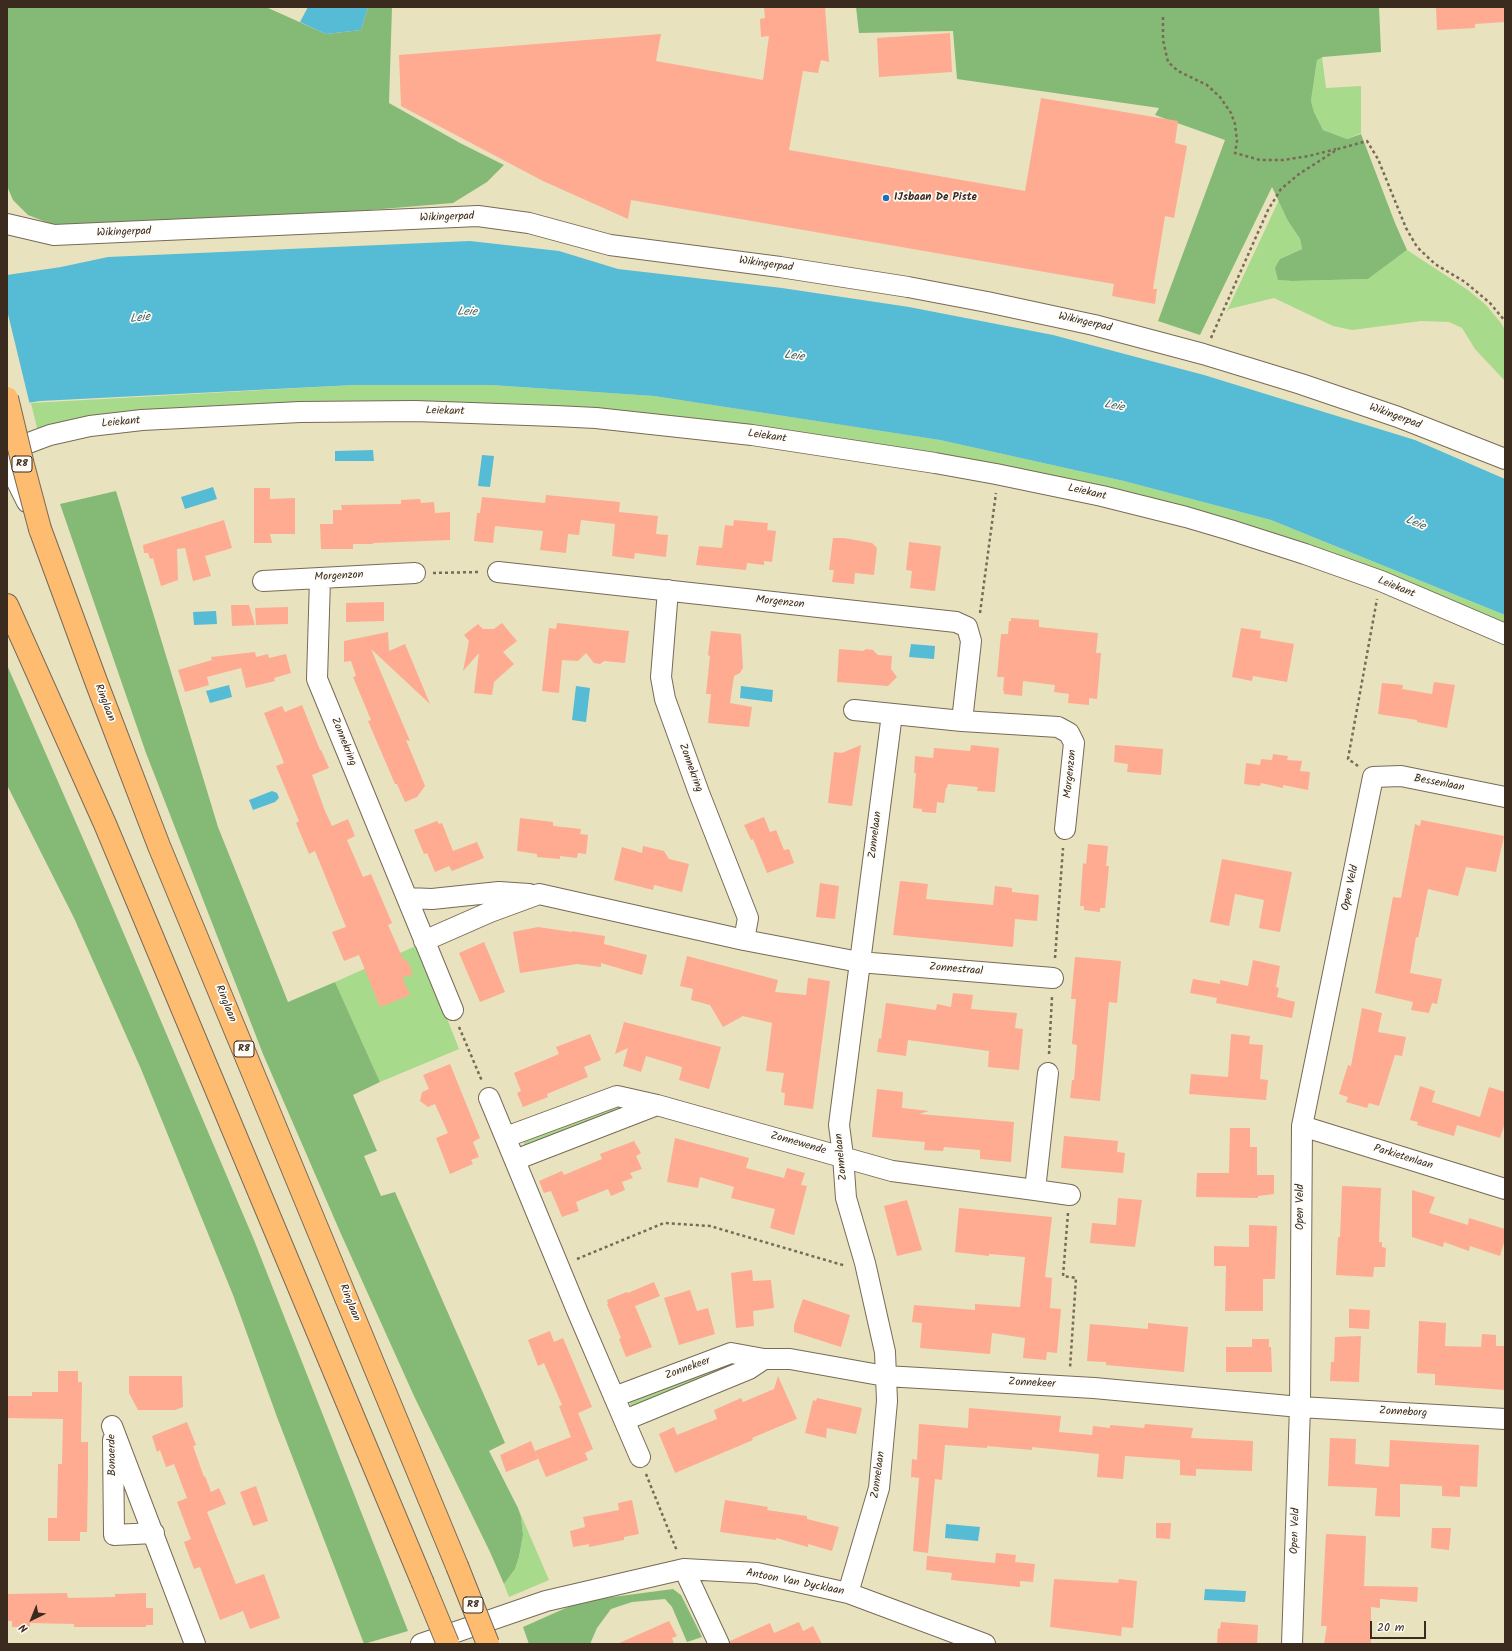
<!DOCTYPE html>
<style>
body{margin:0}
#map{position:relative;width:1512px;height:1651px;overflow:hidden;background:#e9e2bf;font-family:Kalam,sans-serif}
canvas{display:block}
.frame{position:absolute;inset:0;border:8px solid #3b2a1e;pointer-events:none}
.north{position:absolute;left:12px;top:1599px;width:40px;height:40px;-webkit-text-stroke:3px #fdfcf7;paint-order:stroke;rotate:223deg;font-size:11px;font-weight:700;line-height:16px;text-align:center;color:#3b2a1e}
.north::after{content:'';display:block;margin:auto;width:14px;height:18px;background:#3b2a1e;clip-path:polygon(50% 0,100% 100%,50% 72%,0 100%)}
.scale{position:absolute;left:1370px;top:1621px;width:56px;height:18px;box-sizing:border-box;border:2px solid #3b2a1e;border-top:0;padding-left:5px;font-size:12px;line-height:14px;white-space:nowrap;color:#3b2a1e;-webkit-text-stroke:3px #fdfcf7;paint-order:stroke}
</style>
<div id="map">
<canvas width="1512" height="1651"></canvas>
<div class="frame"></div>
<div class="north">N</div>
<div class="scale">20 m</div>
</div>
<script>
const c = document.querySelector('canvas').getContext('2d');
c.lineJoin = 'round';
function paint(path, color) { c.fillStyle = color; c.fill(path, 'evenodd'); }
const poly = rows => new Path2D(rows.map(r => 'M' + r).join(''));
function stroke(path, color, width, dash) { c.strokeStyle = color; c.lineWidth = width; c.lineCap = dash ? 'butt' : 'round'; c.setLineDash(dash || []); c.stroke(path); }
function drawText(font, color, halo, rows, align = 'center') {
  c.font = font + ' Kalam,sans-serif'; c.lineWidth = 3.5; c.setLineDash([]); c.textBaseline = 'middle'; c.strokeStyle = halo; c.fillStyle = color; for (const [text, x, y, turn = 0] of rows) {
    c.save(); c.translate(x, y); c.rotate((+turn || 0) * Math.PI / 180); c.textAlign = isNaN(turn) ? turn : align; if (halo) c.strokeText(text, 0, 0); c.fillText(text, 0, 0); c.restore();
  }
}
paint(poly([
 [1322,57,1326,88,1361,86,1361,133,1347,139,1323,130,1314,112,1311,101,1317,60],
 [1279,200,1288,221,1300,239,1302,249,1280,259,1278,280,1292,281,1368,279,1407,250,1468,290,1486,305,1501,323,1505,330,1505,381,1475,349,1462,328,1449,322,1421,321,1352,330,1333,326,1274,298,1229,309,1226,313],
 [354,385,491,385,654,396,940,440,1124,481,1271,520,1505,615,1505,628,1164,506,578,411,38,432,31,403],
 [418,945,459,1049,380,1082,335,982],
 [617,1103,621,1108,620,1113,526,1148,524,1145,524,1141],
 [728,1365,729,1369,631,1407,630,1403,631,1399],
 [518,1508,549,1580,509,1597,504,1584,515,1569,519,1558,523,1535,521,1517]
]), '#a7da8a');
paint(poly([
 [7,7,266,7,326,34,361,30,368,7,392,7,389,103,460,143,504,165,487,182,453,203,145,229,56,226,28,215,13,200,7,186],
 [856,7,1379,7,1381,52,1323,57,1317,60,1311,101,1314,112,1323,130,1347,139,1361,134,1395,223,1407,250,1368,279,1292,281,1278,280,1275,268,1280,259,1302,249,1300,239,1288,221,1272,187,1200,335,1158,321,1225,140,1155,115,1159,108,957,79,953,31,859,33],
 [116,491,218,827,288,1002,335,982,380,1082,353,1095,377,1151,364,1156,381,1196,395,1192,505,1443,489,1451,518,1508,521,1517,523,1535,519,1557,515,1569,504,1584,490,1552,414,1396,341,1234,263,1054,146,753,60,504],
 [7,665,98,873,254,1240,408,1631,364,1644,277,1417,233,1295,141,1069,74,918,7,785],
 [673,1589,681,1595,702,1637,687,1642,672,1607,665,1599,632,1602,611,1609,597,1628,590,1644,529,1644,523,1627,577,1603,605,1598]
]), '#85ba76');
paint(poly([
 [308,7,368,7,361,30,326,34,300,22],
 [470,241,559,251,618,269,782,288,909,307,1053,335,1204,375,1415,440,1505,479,1505,615,1271,520,1124,481,940,440,654,396,491,385,354,385,40,401,7,406,7,275,61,267,108,257],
 [373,450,374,461,335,461,335,451],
 [482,455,494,456,490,487,478,486],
 [213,487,217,499,185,509,181,497],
 [216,611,217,624,194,625,193,612],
 [911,644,935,646,934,659,909,657],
 [229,685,232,697,210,703,206,691],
 [576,686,590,688,586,722,572,720],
 [741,686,773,690,772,702,740,698],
 [272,791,277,793,279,798,275,802,253,810,249,800],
 [946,1524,980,1527,978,1541,945,1538],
 [1205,1589,1246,1591,1245,1602,1204,1600]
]), '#56bbd4');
paint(poly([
 [7,310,30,405,7,408]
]), '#e9e2bf');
paint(poly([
 [764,7,825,7,829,62,821,60,818,73,803,71,789,150,1025,191,1041,98,1178,121,1175,143,1187,146,1174,218,1165,216,1153,289,1157,289,1155,304,1112,296,1114,284,631,200,628,219,543,181,401,106,399,55,661,34,656,61,763,80,769,36,761,37,760,19,765,18],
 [1436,7,1505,7,1505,22,1475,24,1475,28,1437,30],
 [950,33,952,72,879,77,877,38],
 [254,488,270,488,270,499,295,498,295,534,270,534,272,543,254,543],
 [546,495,620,502,619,512,658,516,656,534,668,535,666,557,635,553,634,559,612,556,615,524,581,520,579,535,568,534,566,553,540,550,543,531,495,526,493,543,474,541,477,513,480,513,482,497,545,503],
 [420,499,421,503,434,502,435,513,450,512,450,540,373,543,373,544,353,544,353,549,321,549,320,524,333,524,333,510,342,510,341,505,401,504,401,500],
 [224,520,232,548,205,556,211,576,193,581,185,548,177,549,178,580,161,586,153,558,150,559,148,553,144,553,143,545],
 [734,520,768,523,767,530,776,531,772,562,764,561,764,565,747,563,746,570,696,565,699,546,722,548,725,525,733,526],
 [833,538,844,538,872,543,877,548,874,575,855,573,854,584,832,582,834,570,829,570],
 [909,542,941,546,935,591,910,588,912,571,906,570],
 [384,602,384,621,346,622,346,603],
 [231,605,249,605,255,625,232,626],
 [288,607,288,624,256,625,255,608],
 [1011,618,1039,620,1039,627,1098,633,1096,653,1101,653,1097,699,1089,698,1089,705,1068,703,1069,694,1054,692,1055,685,1023,681,1022,696,1004,694,1004,691,1003,691,1004,677,997,677,1001,634,1008,634,1009,621,1011,621],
 [502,623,517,641,503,652,514,664,494,682,492,695,474,693,479,653,463,671,469,641,464,635,478,624,483,629,494,629],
 [557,623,629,631,625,663,604,661,600,664,594,663,586,653,578,661,562,660,559,693,542,691,549,628,556,629],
 [1241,628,1261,631,1260,638,1294,644,1287,682,1253,676,1252,681,1232,677],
 [711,631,741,634,743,668,740,673,734,676,730,703,752,707,749,727,708,723,711,694,706,694,710,656,708,655],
 [388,632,389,651,405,644,430,704,371,649,410,741,406,740,425,786,417,797,405,802,397,784,395,784,368,721,371,720,353,677,356,676,351,661,344,662,344,641],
 [839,649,863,651,866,649,873,650,878,655,892,656,891,669,897,677,888,686,837,682],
 [255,652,256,657,268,654,269,658,286,654,291,673,274,678,275,681,246,688,241,668,207,677,209,685,185,692,178,670,212,660,211,657],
 [1434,682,1455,685,1447,728,1417,722,1417,720,1378,714,1382,683,1403,685,1402,689,1432,694],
 [302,705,320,750,321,750,329,768,312,775,325,811,332,826,348,819,355,836,347,840,363,877,371,874,392,923,388,925,404,961,407,960,413,974,402,978,410,995,380,1007,359,955,344,961,332,932,346,927,315,851,309,854,296,823,299,821,276,766,284,763,264,713,282,706,285,712],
 [861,745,852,806,828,803,834,752,842,753],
 [971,745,999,748,995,792,977,791,978,787,948,784,947,788,946,788,944,803,937,802,936,813,922,812,922,809,913,808,916,773,914,773,915,756,933,758,934,748,970,751],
 [1115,745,1163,749,1161,775,1127,772,1128,764,1114,762],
 [1273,754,1288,756,1287,760,1302,761,1300,771,1310,772,1308,790,1283,785,1283,788,1261,783,1260,786,1244,784,1246,763,1260,765,1261,759,1272,760],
 [764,817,770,832,776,830,784,850,789,849,794,863,767,873,753,839,751,840,744,825],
 [520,818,553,822,553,826,581,829,580,834,588,835,586,854,578,853,577,858,560,856,560,859,537,857,537,854,517,851],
 [1421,820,1504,836,1496,872,1466,867,1458,896,1428,889,1418,938,1416,937,1410,973,1442,979,1437,1004,1432,1003,1429,1013,1411,1010,1413,1002,1375,993,1393,897,1401,898,1415,824,1420,826],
 [437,821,439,824,442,823,453,851,477,842,484,858,452,871,449,866,435,872,427,853,424,854,414,830],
 [1088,844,1108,846,1106,866,1109,866,1105,908,1100,908,1100,912,1084,910,1084,906,1080,906,1083,863,1086,864],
 [643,846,664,851,669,859,689,864,682,892,654,885,653,890,614,880,622,847,642,853],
 [1222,859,1292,872,1280,932,1259,928,1264,900,1235,894,1229,926,1210,922],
 [900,881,928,884,926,899,993,905,995,886,1012,888,1012,892,1039,895,1037,921,1015,919,1013,947,893,935],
 [820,883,839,886,835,919,816,917],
 [538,927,572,932,572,931,605,936,604,944,647,955,642,975,601,963,601,967,577,964,520,973,513,932],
 [484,942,505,992,480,1002,459,953],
 [687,956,778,980,775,992,806,995,808,978,830,981,813,1109,784,1105,785,1093,781,1092,784,1073,766,1071,772,1023,743,1016,723,1027,710,1005,691,1000,693,989,680,986],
 [1075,957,1121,961,1117,1003,1109,1002,1100,1101,1070,1098,1072,1080,1074,1080,1077,1045,1072,1044,1076,999,1071,999],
 [1253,960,1280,966,1276,987,1279,988,1277,997,1295,1002,1292,1018,1216,1003,1217,998,1190,993,1193,979,1220,984,1220,980,1248,986],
 [953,993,973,995,971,1009,1017,1013,1015,1028,1023,1029,1019,1070,988,1067,989,1051,908,1040,906,1056,877,1052,879,1038,881,1039,886,1003,936,1010,937,1004,951,1007],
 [1362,1008,1382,1013,1378,1032,1406,1037,1402,1056,1395,1055,1379,1106,1369,1103,1367,1108,1346,1102,1348,1097,1339,1094,1348,1065,1351,1066],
 [624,1022,721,1047,709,1089,679,1080,682,1067,646,1056,641,1072,623,1066,628,1048,615,1054],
 [590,1034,601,1060,584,1067,588,1077,547,1094,548,1097,523,1107,517,1093,521,1091,514,1073,559,1054,556,1047],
 [1231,1034,1250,1036,1249,1044,1263,1045,1260,1079,1268,1080,1266,1100,1189,1094,1191,1074,1228,1077],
 [450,1064,480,1138,473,1142,479,1157,471,1160,473,1164,450,1174,436,1138,448,1133,435,1104,428,1107,420,1101,422,1092,429,1089,423,1075],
 [1420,1086,1435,1091,1432,1102,1480,1117,1489,1087,1505,1092,1505,1123,1500,1138,1457,1125,1454,1136,1417,1125,1418,1122,1410,1120],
 [877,1089,903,1092,902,1108,929,1111,919,1114,1014,1122,1011,1162,980,1159,980,1150,944,1147,943,1151,924,1150,925,1142,872,1137],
 [1230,1128,1250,1128,1250,1147,1257,1147,1257,1175,1274,1175,1274,1194,1258,1196,1258,1198,1196,1197,1197,1173,1229,1173],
 [1064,1136,1118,1141,1117,1152,1125,1153,1123,1173,1061,1168],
 [675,1138,749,1158,746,1168,784,1178,787,1168,805,1173,801,1185,807,1186,794,1235,770,1228,775,1209,731,1198,734,1187,700,1177,698,1188,667,1182],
 [634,1141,641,1153,636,1156,642,1169,630,1173,633,1178,622,1182,625,1190,611,1196,608,1189,576,1202,579,1211,562,1217,551,1191,544,1193,539,1181,562,1171,564,1175,602,1159,600,1154],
 [1342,1186,1381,1188,1379,1242,1382,1242,1382,1247,1386,1248,1385,1267,1374,1267,1373,1277,1336,1275,1338,1237,1340,1237],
 [1412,1190,1435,1197,1429,1213,1468,1225,1469,1218,1505,1229,1505,1239,1500,1256,1470,1246,1469,1251,1444,1242,1443,1247,1412,1237],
 [1118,1198,1142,1200,1135,1247,1090,1243,1092,1223,1116,1225],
 [907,1200,922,1250,897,1256,884,1206],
 [959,1208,1052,1217,1045,1277,1052,1278,1050,1308,1061,1309,1057,1353,1047,1352,1046,1360,1023,1358,1025,1338,992,1333,990,1354,920,1348,922,1323,912,1322,914,1305,975,1310,975,1304,1020,1307,1025,1257,989,1254,989,1256,955,1252],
 [1249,1225,1277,1226,1275,1279,1263,1279,1263,1311,1225,1311,1226,1266,1214,1266,1214,1246,1249,1247],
 [752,1270,753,1281,771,1280,774,1308,753,1311,754,1326,736,1328,731,1273],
 [654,1282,660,1296,635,1306,652,1347,626,1357,619,1339,621,1338,607,1304,608,1304,607,1300,627,1292,628,1293],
 [690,1290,697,1311,708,1308,715,1334,679,1345,664,1298],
 [803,1299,850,1315,841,1347,794,1332,794,1325],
 [1349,1309,1370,1310,1369,1329,1349,1328],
 [1419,1321,1446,1323,1445,1346,1481,1347,1482,1334,1496,1335,1496,1346,1505,1346,1505,1390,1435,1385,1435,1374,1417,1373],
 [1148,1323,1188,1327,1184,1372,1106,1365,1106,1362,1087,1361,1090,1324,1148,1329],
 [550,1331,554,1342,563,1338,592,1407,578,1413,593,1449,585,1453,588,1460,546,1477,535,1451,571,1437,559,1406,562,1405,544,1363,538,1366,528,1340],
 [1361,1336,1359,1382,1330,1381,1331,1362,1334,1362,1335,1337],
 [1252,1339,1269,1339,1269,1347,1271,1347,1272,1372,1226,1372,1226,1347,1252,1347],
 [58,1371,78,1371,78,1382,82,1382,81,1442,88,1442,88,1475,87,1532,80,1532,80,1541,48,1541,48,1518,57,1518,58,1464,62,1464,63,1419,7,1418,7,1396,32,1396,32,1392,58,1392],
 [129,1376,182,1376,183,1407,175,1410,138,1410,129,1393],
 [778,1376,797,1419,752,1438,753,1440,675,1473,659,1434,674,1427,677,1435,717,1419,714,1410,741,1398,743,1402,774,1389],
 [817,1398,862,1408,856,1434,827,1428,826,1438,805,1433,813,1400,816,1401],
 [969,1408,1061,1416,1059,1432,1092,1435,1093,1426,1110,1428,1110,1425,1144,1428,1145,1424,1193,1428,1191,1438,1253,1441,1252,1471,1196,1469,1196,1476,1180,1475,1180,1460,1125,1456,1123,1479,1097,1477,1099,1454,1032,1447,1032,1450,987,1446,987,1448,945,1445,942,1480,935,1479,928,1553,913,1551,919,1478,911,1477,912,1459,917,1460,919,1424,968,1428],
 [187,1422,196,1445,193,1446,204,1477,205,1476,211,1492,219,1488,226,1504,207,1512,236,1584,264,1574,280,1618,250,1629,243,1611,220,1620,200,1567,194,1569,184,1542,191,1539,177,1502,187,1498,174,1464,166,1467,160,1450,157,1452,152,1436],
 [1330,1438,1356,1439,1355,1464,1389,1467,1390,1440,1479,1445,1477,1487,1460,1486,1460,1497,1442,1496,1442,1486,1400,1484,1400,1517,1375,1516,1377,1488,1328,1486],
 [531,1441,538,1459,506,1472,500,1455],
 [256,1486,268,1521,253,1526,240,1492],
 [632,1500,639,1534,624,1537,624,1540,589,1547,589,1544,573,1547,570,1531,585,1527,583,1517,619,1510,618,1503],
 [725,1500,768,1507,767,1510,807,1516,807,1519,839,1527,832,1551,808,1544,808,1547,776,1538,776,1540,720,1532],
 [1156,1523,1171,1523,1170,1539,1156,1538],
 [1432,1528,1451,1528,1449,1550,1431,1548],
 [1326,1534,1366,1536,1364,1586,1418,1587,1417,1602,1380,1599,1380,1608,1371,1607,1371,1644,1324,1644,1327,1626,1321,1626],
 [996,1553,1016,1555,1015,1562,1035,1564,1033,1582,1020,1581,1020,1587,951,1580,952,1573,926,1570,927,1556,995,1563],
 [1054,1579,1118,1583,1119,1579,1137,1581,1133,1628,1122,1627,1121,1636,1050,1627],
 [67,1593,68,1598,115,1597,115,1594,146,1593,146,1608,153,1608,153,1625,146,1625,146,1627,74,1627,74,1624,30,1623,30,1627,12,1627,12,1621,7,1621,7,1594],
 [669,1621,677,1636,672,1638,674,1644,617,1644],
 [799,1622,803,1631,813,1626,822,1644,730,1644,730,1641,770,1623,774,1633],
 [1221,1622,1258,1625,1257,1644,1217,1644,1218,1628,1220,1629]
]), '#feab91');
const minor = poly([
 [7,224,54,235,478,216,529,223,610,245,780,267,908,287,987,302,1094,325,1203,354,1301,384,1398,417,1505,459],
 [7,451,50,435,90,426,142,420,300,412,415,411,555,416,596,418,752,435,935,463,996,474,1102,496,1186,517,1230,530,1305,554,1381,581,1505,634],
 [7,462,27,502],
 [498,572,956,622,967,627,971,641,962,721],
 [320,579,317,679,453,1010],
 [263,581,415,573],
 [668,590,661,677,665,699,699,793,748,918,744,940],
 [854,710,962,721,1058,727,1069,733,1074,743,1065,829],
 [407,898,432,899,499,892,529,894],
 [424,941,490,912,539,894,744,940,859,962,1053,978],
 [489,1098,578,1313,640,1457],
 [1302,1126,1505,1189],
 [506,1137,617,1096,657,1105,892,1171,1035,1190,1048,1073],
 [515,1160,657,1105],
 [1035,1190,1070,1195],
 [614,1397,731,1353,764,1359,790,1359,885,1376,1094,1388,1300,1407,1505,1419],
 [625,1420,749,1369,764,1359],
 [112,1426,195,1644],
 [113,1440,114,1535,154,1533],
 [684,1569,719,1644],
 [848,1593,879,1488,887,1401,885,1352,865,1263,846,1198,843,1156,839,1125,892,714],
 [421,1644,546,1601,684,1569,757,1573,848,1593,985,1644],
 [1292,1644,1300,1407,1302,1126,1373,777,1401,776,1505,797]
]);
const highway = poly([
 [40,529,97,684,159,846,457,1566],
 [7,605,105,824,422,1581]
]);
stroke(minor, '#786a56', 22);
stroke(highway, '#786a56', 24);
stroke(poly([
 [1163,17,1163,40,1168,62,1178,71,1207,85,1220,97,1231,113,1235,124,1237,141,1235,153,1260,160,1283,160,1309,156,1336,149],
 [1211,338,1268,210,1281,189,1299,174,1338,149,1367,141,1378,159,1406,228,1417,247,1435,264,1465,282,1490,303,1505,321],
 [433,573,480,572],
 [980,613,996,493],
 [1358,766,1348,759,1377,599],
 [1055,958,1063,848],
 [459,1027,482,1081],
 [1049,1054,1052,997],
 [1068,1213,1063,1276,1076,1278,1070,1368],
 [577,1259,664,1223,710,1226,846,1266],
 [646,1474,677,1551]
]), '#786a56', 2.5, [3, 3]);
stroke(minor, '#fff', 20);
stroke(highway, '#febc70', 22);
const highwayBridge = poly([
 [7,398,23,465,40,529],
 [457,1566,488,1644],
 [422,1581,448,1644]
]);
stroke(highwayBridge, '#786a56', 24, []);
stroke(highwayBridge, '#febc70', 22);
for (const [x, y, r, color] of [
 [886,198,4,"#1f6fb2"]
]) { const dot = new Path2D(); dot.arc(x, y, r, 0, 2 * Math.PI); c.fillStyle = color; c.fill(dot); stroke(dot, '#fdfcf7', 1.5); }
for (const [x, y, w] of [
 [22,464,20],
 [244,1049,20],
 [473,1605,20]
]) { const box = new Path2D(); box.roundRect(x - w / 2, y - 8, w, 16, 3); c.fillStyle = '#fdfcf7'; c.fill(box); stroke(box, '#3b2a1e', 1); }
drawText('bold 10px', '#3b2a1e', null, [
 ["R8",22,464],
 ["R8",244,1049],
 ["R8",473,1605]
]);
drawText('bold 11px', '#3b2a1e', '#fdfcf7', [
 ["IJsbaan De Piste",894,198]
], 'left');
drawText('11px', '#3b2a1e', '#fdfcf7', [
 ["Wikingerpad",447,218,-2],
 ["Wikingerpad",124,233,-2],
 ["Wikingerpad",766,265,8],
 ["Wikingerpad",1085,323,13],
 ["Leiekant",445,412,1],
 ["Wikingerpad",1395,417,20],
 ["Leiekant",121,423,-5],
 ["Leiekant",767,437,8],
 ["Leiekant",1087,493,13],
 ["Morgenzon",339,577,-3],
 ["Leiekant",1396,588,22],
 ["Morgenzon",780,603,6],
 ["Ringlaan",104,703,69],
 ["Zonnekring",343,742,68],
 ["Zonnekring",690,768,70],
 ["Morgenzon",1071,774,-84],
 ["Bessenlaan",1439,784,11],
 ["Zonnelaan",876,835,-83],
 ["Open Veld",1351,888,-78],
 ["Zonnestraal",956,970,5],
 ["Ringlaan",225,1004,68],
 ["Zonnewende",798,1144,16],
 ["Zonnelaan",842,1157,-96],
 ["Parkietenlaan",1403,1158,17],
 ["Open Veld",1301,1207,-90],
 ["Ringlaan",349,1303,68],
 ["Zonnekeer",688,1369,-20],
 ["Zonnekeer",1032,1384,3],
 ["Zonneborg",1403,1413,3],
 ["Bonaerde",113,1455,-91],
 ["Zonnelaan",879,1475,-82],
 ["Open Veld",1296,1531,-88],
 ["Antoon Van Dycklaan",795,1583,11]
]);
drawText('italic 12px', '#445d5e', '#fdfcf7', [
 ["Leie",467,313],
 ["Leie",140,319,-7],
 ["Leie",794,357,7],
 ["Leie",1114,407,11],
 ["Leie",1415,524,23]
]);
</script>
